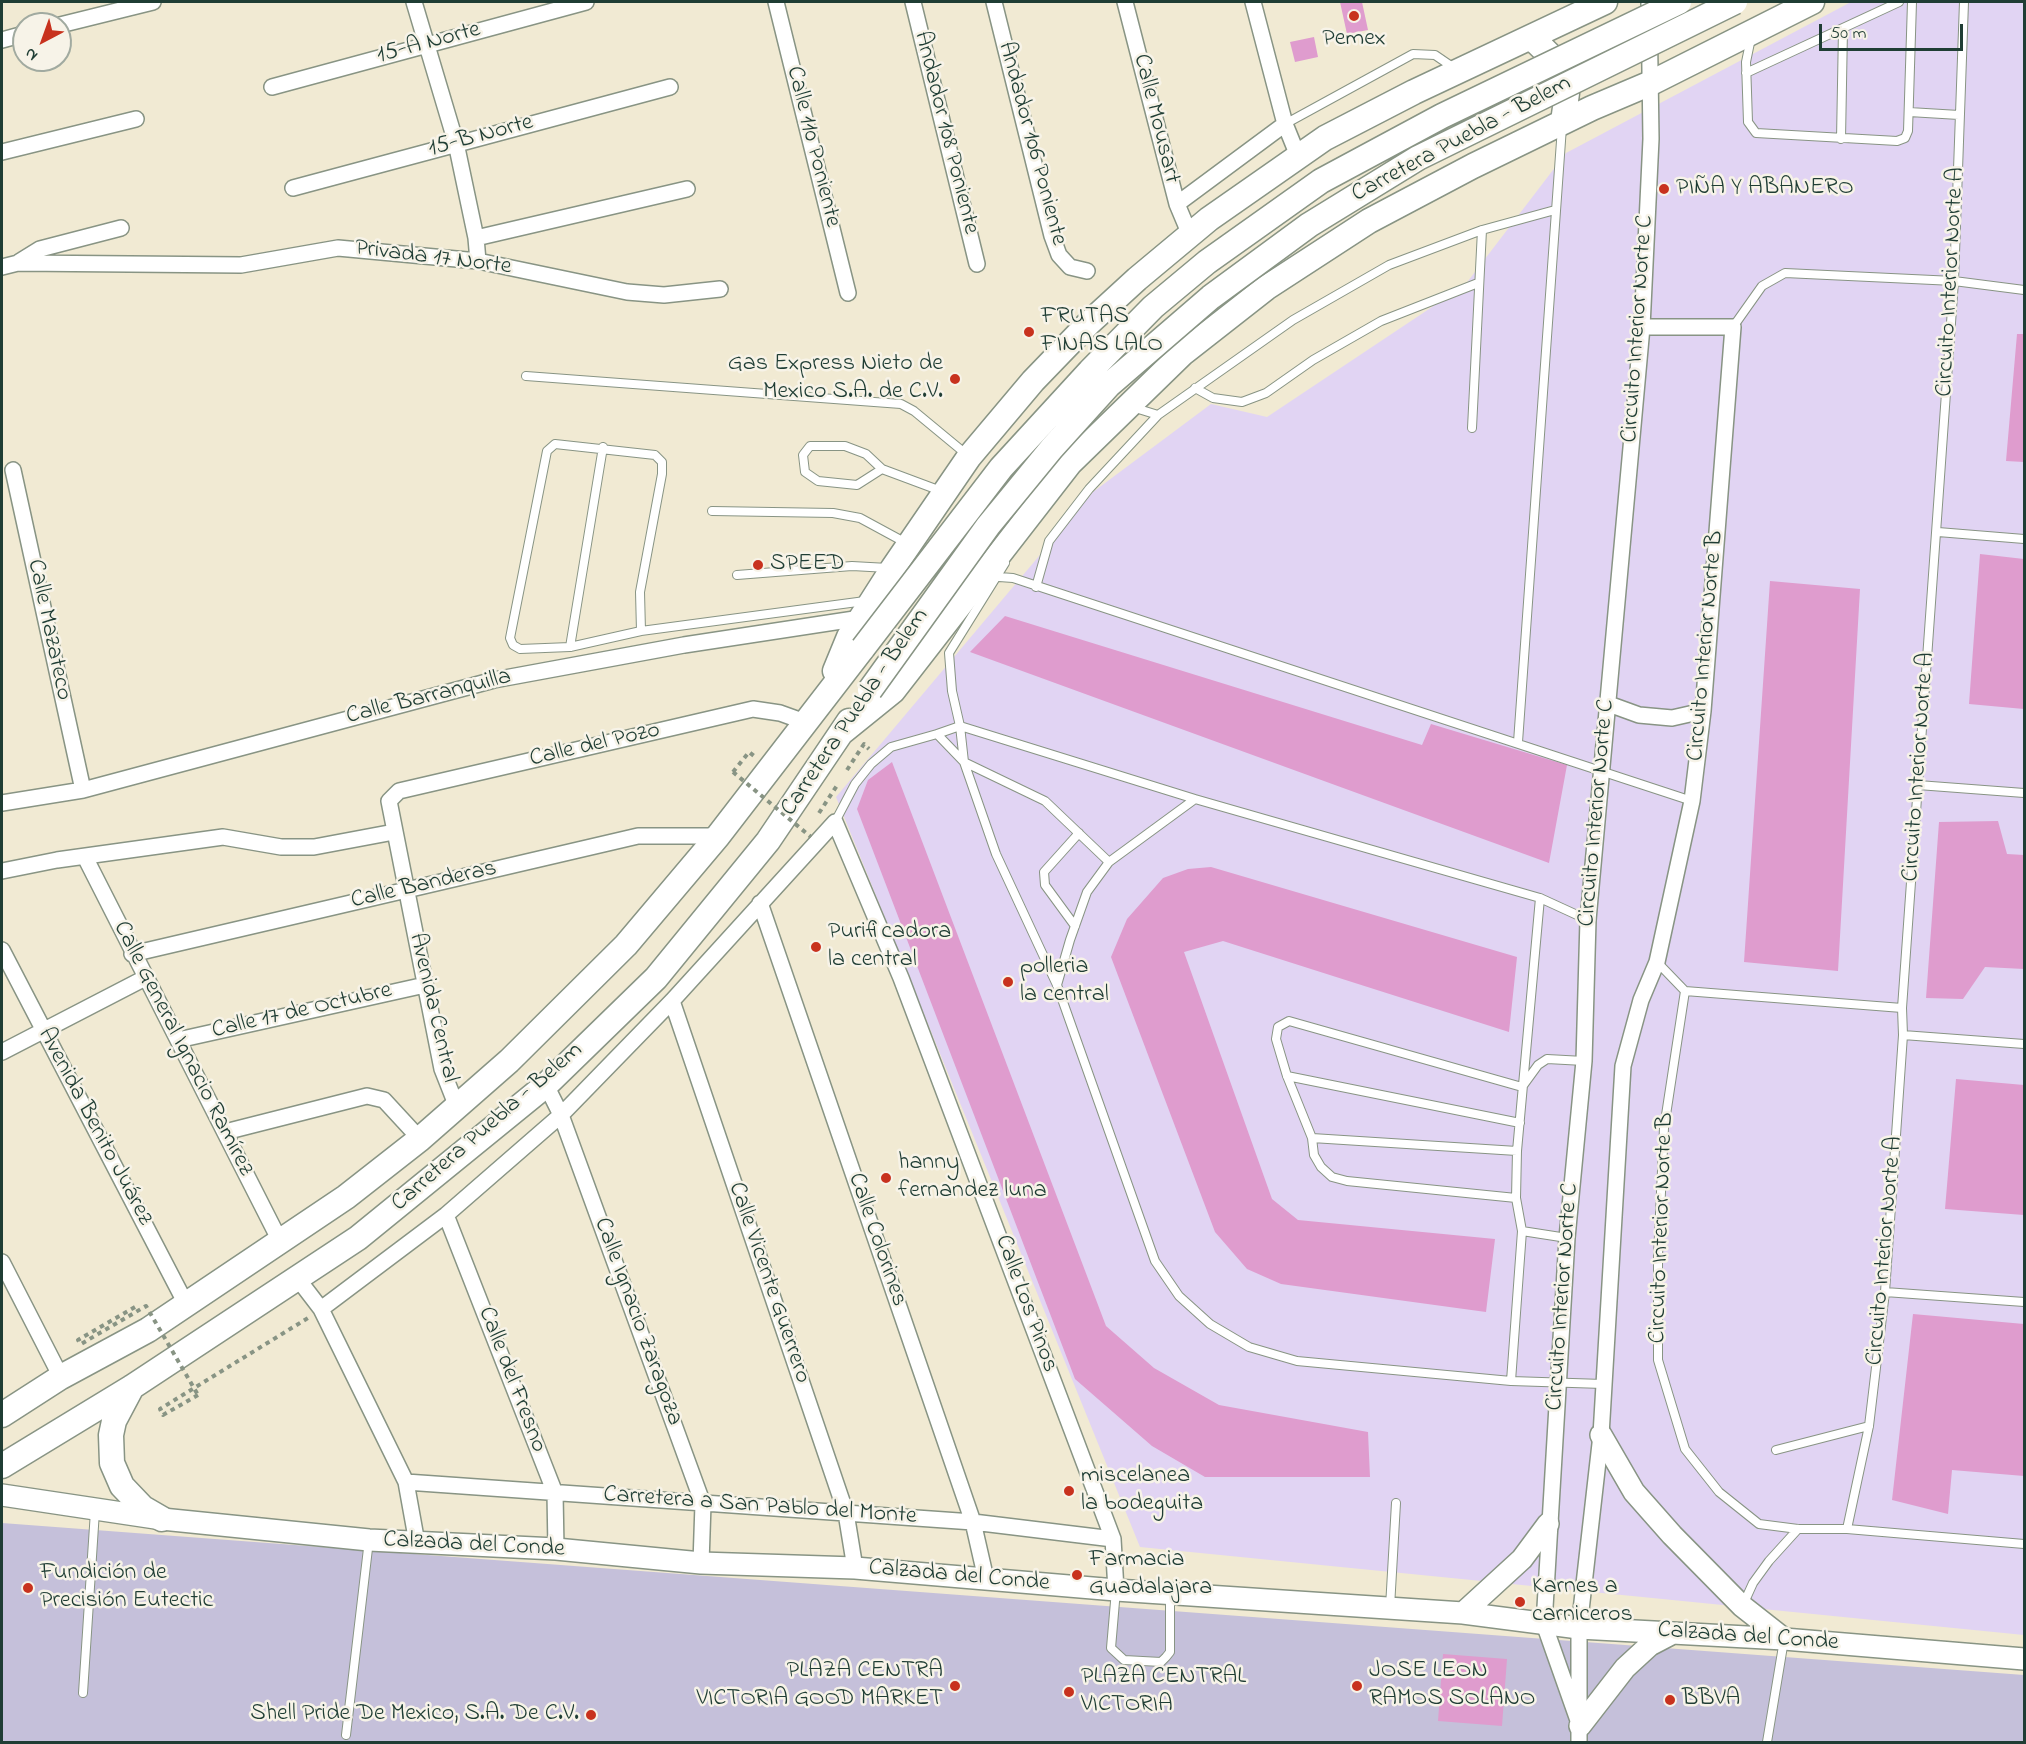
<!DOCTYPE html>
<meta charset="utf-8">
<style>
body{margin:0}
#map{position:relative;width:2026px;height:1744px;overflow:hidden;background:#f1ead3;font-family:"Indie Flower",sans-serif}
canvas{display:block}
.frame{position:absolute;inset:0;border:3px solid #1f3d34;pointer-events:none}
.north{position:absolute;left:12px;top:12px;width:60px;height:60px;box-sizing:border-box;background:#f7f3e8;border:2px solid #a1aaa0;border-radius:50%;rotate:221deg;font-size:16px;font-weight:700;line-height:24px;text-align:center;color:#1f3d34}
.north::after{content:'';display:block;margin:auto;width:21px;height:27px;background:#c8321e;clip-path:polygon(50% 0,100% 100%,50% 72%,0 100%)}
.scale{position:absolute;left:1819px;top:24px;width:144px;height:27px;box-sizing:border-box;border:3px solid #1f3d34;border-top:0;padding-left:8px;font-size:18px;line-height:21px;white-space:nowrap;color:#1f3d34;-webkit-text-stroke:4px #f7f3e8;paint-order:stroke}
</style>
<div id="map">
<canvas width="2026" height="1744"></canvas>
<div class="frame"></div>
<div class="north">N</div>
<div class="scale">50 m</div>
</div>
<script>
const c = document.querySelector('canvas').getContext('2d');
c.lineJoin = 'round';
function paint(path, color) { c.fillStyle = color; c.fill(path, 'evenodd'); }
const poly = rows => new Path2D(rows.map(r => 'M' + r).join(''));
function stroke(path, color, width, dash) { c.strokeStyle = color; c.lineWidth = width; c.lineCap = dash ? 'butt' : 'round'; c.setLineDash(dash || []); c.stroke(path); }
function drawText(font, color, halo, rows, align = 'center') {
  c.font = font + ' "Indie Flower",sans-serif'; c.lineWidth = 5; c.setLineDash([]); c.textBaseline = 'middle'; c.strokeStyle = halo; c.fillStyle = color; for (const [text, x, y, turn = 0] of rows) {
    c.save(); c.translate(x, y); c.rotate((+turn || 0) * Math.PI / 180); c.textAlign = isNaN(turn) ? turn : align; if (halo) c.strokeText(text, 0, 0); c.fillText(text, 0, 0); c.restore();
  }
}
paint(poly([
 [1851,2,2024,2,2024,1635,1140,1547,836,797,1093,492,1211,404,1267,417,1465,285,1566,153]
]), '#e1d4f3');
paint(poly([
 [2,1523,2024,1675,2024,1742,2,1742]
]), '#c5c0da');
paint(poly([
 [1340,2,1362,2,1368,30,1347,34],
 [1314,37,1318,57,1295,62,1290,42],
 [2017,334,2024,334,2024,462,2006,461],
 [1980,554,2024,559,2024,709,1969,704],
 [1770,581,1860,589,1838,971,1744,962],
 [1005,616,1422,745,1431,724,1567,765,1549,863,970,652],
 [892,762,1106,1326,1154,1368,1219,1405,1368,1432,1370,1477,1205,1477,1152,1446,1075,1379,857,809,868,780],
 [1998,821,2007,854,2024,855,2024,969,1985,967,1963,999,1926,998,1939,822],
 [1211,867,1517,957,1509,1032,1223,941,1184,952,1272,1199,1298,1220,1495,1239,1486,1312,1281,1284,1247,1269,1215,1232,1111,957,1127,919,1163,878,1188,869],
 [1956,1079,2024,1085,2024,1215,1945,1209],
 [1913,1314,2024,1324,2024,1476,1952,1470,1948,1514,1892,1500],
 [1443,1654,1507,1659,1502,1726,1438,1721]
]), '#df9cce');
const lane = poly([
 [1751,38,1746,62,1748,122,1756,133,1897,141,1905,138,1908,131,1912,2],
 [1746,73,1899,2],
 [1909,112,1959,115],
 [1285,124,1413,54,1435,55,1454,68],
 [1841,139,1843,29],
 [1733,327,1762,286,1785,273,1954,281,2024,290],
 [526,376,901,404,914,411,966,454],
 [1195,388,1213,398,1242,402,1266,393,1313,360,1381,321,1478,283],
 [1132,407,1158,415],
 [1472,428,1482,230],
 [882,469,857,485,818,481,805,472,803,455,810,446,845,446,866,454,882,469,941,491],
 [712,511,833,513,860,518,908,544],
 [1938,532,2024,539],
 [1005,563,949,653,952,691,960,726,964,762,996,854,1057,985,1155,1261,1179,1296,1210,1324,1249,1347,1297,1361,1511,1381,1603,1384],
 [737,575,852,566,888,568],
 [999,577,1013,578,1692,801],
 [1036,587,1049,541,1089,489,1158,415,1293,320,1389,265,1482,230,1555,210],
 [641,631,640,592,662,474,662,462,655,455,555,444,547,451,510,638,513,645,520,649,570,647,641,631,865,601],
 [570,647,603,447],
 [937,734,960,726,1195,799],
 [1518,742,1562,127],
 [1918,785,2024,793],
 [835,822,855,784,871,764,891,747,937,734,964,762,1045,801,1109,862],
 [1075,926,1045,885,1044,872,1079,833],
 [1657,962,1685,991,1902,1008],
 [1057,985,1070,940,1087,892,1109,862,1195,799,1540,898,1588,920],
 [1685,991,1664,1128,1658,1256,1658,1360,1685,1449,1719,1492,1759,1524,1798,1529,1847,1529,2024,1544],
 [1903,1035,2024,1044],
 [1287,1076,1520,1123],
 [1312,1138,1314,1155,1321,1167,1332,1177,1347,1181,1516,1198],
 [1517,1151,1312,1138,1287,1076,1276,1039,1278,1027,1289,1021,1522,1087,1538,1065,1547,1059,1584,1061],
 [1522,1231,1567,1238],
 [1885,1292,2024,1302],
 [1511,1381,1522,1231,1516,1198,1517,1151,1540,898],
 [1776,1450,1869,1426],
 [1847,1529,1869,1426,1885,1292,1903,1035,1902,1008,1954,281,1964,2],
 [1116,1590,1111,1648,1124,1660,1161,1662,1166,1657,1170,1652,1170,1596],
 [1743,1605,1753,1583,1769,1561,1798,1529],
 [1390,1607,1396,1503],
 [83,1693,95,1511],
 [346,1735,369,1540],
 [1767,1742,1784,1640]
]);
const street = poly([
 [414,2,456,143,476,238,478,261],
 [776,2,848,293],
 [913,2,977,264],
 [994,2,1052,236,1059,255,1070,267,1087,271],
 [1125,2,1177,204,1190,235],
 [1253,2,1285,124,1298,156],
 [60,25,153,2],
 [2,40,24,34],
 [272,87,586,2],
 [2,152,136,119],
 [293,188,670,87],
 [1177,204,1285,124],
 [476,238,687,189],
 [19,262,40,249,121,228],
 [2,267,18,263,241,265,338,248,478,261,627,292,664,295,720,289],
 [13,470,83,790],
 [1606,703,1639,715,1672,718,1703,711],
 [2,803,83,790,494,680,684,645,861,618],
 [85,857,280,1241],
 [2,871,57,860,223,837,281,847,314,847,394,832],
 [760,903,973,1522,986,1579],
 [2,950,186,1304],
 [132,954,638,836,718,836],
 [672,1001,846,1513,855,1568],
 [178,1040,425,985],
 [2,1052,145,978],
 [546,1085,561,1115,703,1504,701,1563],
 [457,1107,442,1069,389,801,399,791,753,709,780,713,805,722],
 [225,1132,367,1096,384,1100,420,1139],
 [446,1215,555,1493,556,1549],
 [2,1262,61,1377],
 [298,1279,321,1309,446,1215,561,1115,672,1001,835,822,901,978,1113,1539,1116,1590],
 [321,1309,406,1482,417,1543],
 [406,1482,973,1522,1113,1539],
 [1580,1726,1544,1624,1567,1238,1584,1061,1588,920,1642,327,1651,139,1649,2],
 [1579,1742,1579,1628,1601,1435,1623,1066,1641,1000,1657,962,1692,801,1703,711,1733,327,1642,327]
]);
const secondary = poly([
 [1601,1435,1634,1492,1672,1535,1742,1606,1784,1639],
 [2,1495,162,1519,369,1540,556,1549,701,1563,855,1568,1116,1590,1463,1613,1579,1628,1784,1639,2024,1659],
 [1463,1613,1522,1559,1548,1524],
 [1580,1726,1625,1668,1650,1645,1673,1633]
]);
const primary = poly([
 [1531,37,1560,65,1565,78,1567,93,1563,122],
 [835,671,849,637,893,568,969,457,1033,381,1089,323,1137,279,1209,219,1325,138,1414,92,1605,2],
 [841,733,893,691,1070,463,1183,353,1266,288,1369,221,1473,166,1592,108,1651,83,1812,2],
 [132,1387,114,1421,111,1435,112,1463,122,1486,143,1508,162,1519],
 [2,1415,61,1377,148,1330,346,1197,420,1139,509,1061,626,945,718,836,863,648],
 [2,1466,132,1387,358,1238,546,1085,656,978,768,841,849,721]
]);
stroke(lane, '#889484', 10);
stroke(street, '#889484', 18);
stroke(secondary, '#889484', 24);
stroke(primary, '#889484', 27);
stroke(poly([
 [847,770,864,744,869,749],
 [733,772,749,752,754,756],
 [819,813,838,784],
 [198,1395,163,1415,160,1409,308,1318]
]), '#889484', 4, [4.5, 4.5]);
stroke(lane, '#fff', 8);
stroke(street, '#fff', 15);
stroke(secondary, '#fff', 21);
stroke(primary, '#fff', 24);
const primaryBridge = poly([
 [863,648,1001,468,1090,371,1153,307,1207,262,1321,181,1442,116,1679,2],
 [870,690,988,526,1052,448,1109,385,1211,297,1309,225,1418,158,1735,2]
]);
stroke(primaryBridge, '#889484', 27, []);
stroke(poly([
 [733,772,811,837],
 [135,1307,78,1340,81,1344,146,1306,198,1395]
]), '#889484', 4, [4.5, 4.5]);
stroke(primaryBridge, '#fff', 24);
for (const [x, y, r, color] of [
 [1354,16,6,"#c8321e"],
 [1664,189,6,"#c8321e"],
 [1029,332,6,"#c8321e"],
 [955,379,6,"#c8321e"],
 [758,565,6,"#c8321e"],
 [816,947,6,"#c8321e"],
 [1008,982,6,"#c8321e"],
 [886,1178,6,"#c8321e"],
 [1069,1491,6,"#c8321e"],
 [1077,1575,6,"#c8321e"],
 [28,1588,6,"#c8321e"],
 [1520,1602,6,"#c8321e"],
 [955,1686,6,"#c8321e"],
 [1357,1686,6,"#c8321e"],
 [1069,1692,6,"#c8321e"],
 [1670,1700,6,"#c8321e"],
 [591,1715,6,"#c8321e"]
]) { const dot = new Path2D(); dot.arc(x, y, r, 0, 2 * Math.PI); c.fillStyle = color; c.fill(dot); stroke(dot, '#f7f3e8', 2); }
drawText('24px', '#1f3d34', '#f7f3e8', [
 ["Pemex",1354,40,"center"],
 ["PIÑA Y ABANERO",1676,189],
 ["FRUTAS",1041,318],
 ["FINAS LALO",1041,346],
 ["Gas Express Nieto de",943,365,"right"],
 ["Mexico S.A. de C.V.",943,393,"right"],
 ["SPEED",770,565],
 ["Purificadora",828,933],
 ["la central",828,961],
 ["polleria",1020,968],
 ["la central",1020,996],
 ["hanny",898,1164],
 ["fernandez luna",898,1192],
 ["miscelanea",1081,1477],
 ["la bodeguita",1081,1505],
 ["Farmacia",1089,1561],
 ["Guadalajara",1089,1589],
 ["Fundición de",40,1574],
 ["Precisión Eutectic",40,1602],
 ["Karnes a",1532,1588],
 ["carniceros",1532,1616],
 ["PLAZA CENTRA",943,1672,"right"],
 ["VICTORIA GOOD MARKET",943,1700,"right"],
 ["JOSE LEON",1369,1672],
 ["RAMOS SOLANO",1369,1700],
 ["PLAZA CENTRAL",1081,1678],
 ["VICTORIA",1081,1706],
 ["BBVA",1682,1700],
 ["Shell Pride De Mexico, S.A. De C.V.",579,1715,"right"]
], 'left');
drawText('24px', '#1f3d34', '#f7f3e8', [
 ["15-A Norte",429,44,-15],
 ["Calle Mousart",1155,119,76],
 ["Andador 108 Poniente",945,133,76],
 ["15-B Norte",481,137,-15],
 ["Carretera Puebla - Belem",1462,140,-28],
 ["Andador 106 Poniente",1031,144,75],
 ["Calle 110 Poniente",812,147,76],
 ["Privada 17 Norte",433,259,7],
 ["Circuito Interior Norte A",1952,282,-87],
 ["Circuito Interior Norte C",1639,329,-86],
 ["Calle Mazateco",48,630,78],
 ["Circuito Interior Norte B",1707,646,-85],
 ["Calle Barranquilla",429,698,-14],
 ["Carretera Puebla - Belem",856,713,-56],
 ["Calle del Pozo",595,746,-13],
 ["Circuito Interior Norte A",1920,767,-86],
 ["Circuito Interior Norte C",1598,813,-85],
 ["Calle Banderas",424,886,-13],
 ["Avenida Central",432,1008,77],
 ["Calle 17 de Octubre",302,1012,-13],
 ["Calle General Ignacio Ramírez",182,1049,63],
 ["Avenida Benito Juárez",94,1127,62],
 ["Carretera Puebla - Belem",488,1128,-41],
 ["Circuito Interior Norte B",1663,1228,-88],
 ["Calle Colorines",876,1240,71],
 ["Circuito Interior Norte A",1886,1251,-85],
 ["Calle Vicente Guerrero",768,1283,71],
 ["Circuito Interior Norte C",1564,1297,-86],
 ["Calle Los Pinos",1025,1304,70],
 ["Calle Ignacio Zaragoza",637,1322,70],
 ["Calle del Fresno",511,1380,69],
 ["Carretera a San Pablo del Monte",760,1507,4],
 ["Calzada del Conde",474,1546,3],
 ["Calzada del Conde",959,1577,5],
 ["Calzada del Conde",1748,1638,4]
]);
</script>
